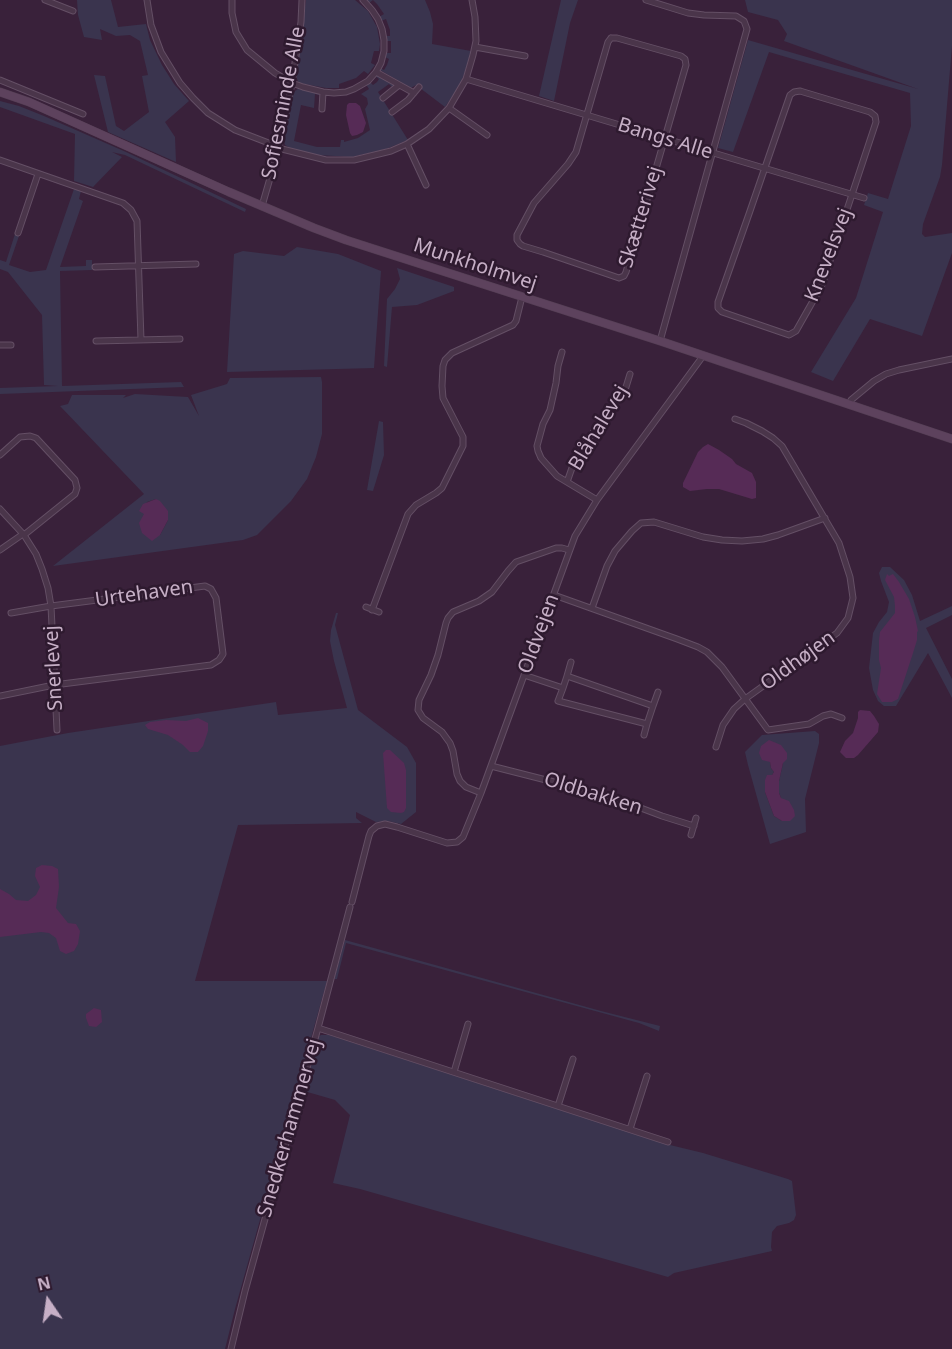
<!DOCTYPE html>
<meta charset="utf-8">
<style>
body{margin:0}
#map{position:relative;width:952px;height:1349px;overflow:hidden;background:#39213a;font-family:"Noto Sans",sans-serif}
canvas{display:block}
.north{position:absolute;left:18px;top:1271px;width:60px;height:60px;-webkit-text-stroke:4px #2e1a2f;paint-order:stroke;rotate:347deg;font-size:16px;font-weight:700;line-height:24px;text-align:center;color:#c6afc6}
.north::after{content:'';display:block;margin:auto;width:21px;height:27px;background:#c6afc6;clip-path:polygon(50% 0,100% 100%,50% 72%,0 100%)}
</style>
<div id="map">
<canvas width="952" height="1349"></canvas>
<div class="north">N</div>
</div>
<script>
const c = document.querySelector('canvas').getContext('2d');
c.lineJoin = 'round';
function paint(path, color) { c.fillStyle = color; c.fill(path, 'evenodd'); }
const poly = rows => new Path2D(rows.map(r => 'M' + r).join(''));
function stroke(path, color, width, dash) { c.strokeStyle = color; c.lineWidth = width; c.lineCap = dash ? 'butt' : 'round'; c.setLineDash(dash || []); c.stroke(path); }
function drawText(font, color, halo, rows, align = 'center') {
  c.font = font + ' "Noto Sans",sans-serif'; c.lineWidth = 5; c.setLineDash([]); c.textBaseline = 'middle'; c.strokeStyle = halo; c.fillStyle = color; for (const [text, x, y, turn = 0] of rows) {
    c.save(); c.translate(x, y); c.rotate((+turn || 0) * Math.PI / 180); c.textAlign = isNaN(turn) ? turn : align; if (halo) c.strokeText(text, 0, 0); c.fillText(text, 0, 0); c.restore();
  }
}
paint(poly([
 [77,0,111,0,118,27,146,24,150,40,162,65,174,84,189,101,165,122,175,137,176,162,108,132,94,75,105,76,116,126,124,131,149,112,142,76,148,75,140,41,130,35,116,36,100,29,102,40,84,37,78,15],
 [306,0,355,0,368,11,377,27,380,44,379,51,374,51,371,63,375,65,368,74,364,71,356,78,339,84,339,88,326,88,299,83,297,79,296,74],
 [367,0,425,0,430,12,433,24,432,44,471,51,465,72,460,85,445,107,416,85,411,88,380,70,380,68,384,70,387,65,389,59,385,57,386,53,391,53,391,41,386,41,386,36,390,36,390,30,386,19,381,21,379,17,384,14,377,4,373,0,369,3,367,1],
 [561,0,578,0,570,23,554,101,539,96],
 [745,0,952,0,952,46,942,165,940,177,923,224,922,234,925,237,952,233,952,253,922,336,870,319,833,381,811,372,856,298,883,212,864,205,868,193,888,199,911,126,910,93,769,52,733,152,718,148,748,40,918,89,784,41,787,34,778,20,748,12],
 [377,75,393,84,394,85,392,87,389,84,378,92,408,140,386,149,352,157,317,155,292,149,285,145,283,138,292,97,295,91,298,89,319,93,320,95,315,94,314,108,301,105,294,141,317,147,340,147,341,140,344,140,344,142,358,138,370,130,365,109,368,104,367,98,361,94,369,89,366,84,370,82,373,85,377,82,379,79,375,76],
 [0,101,19,106,44,116,126,152,246,209,245,212,125,155,112,152,122,157,93,187,74,181,75,134,0,107],
 [74,189,81,191,79,199,83,201,60,267,86,266,86,260,92,260,92,270,60,271,62,386,181,382,184,387,0,394,0,388,58,386,44,385,42,315,8,272,0,269,0,260,6,262,15,234,19,236,9,265,30,272,46,270],
 [297,247,338,254,381,271,374,368,227,372,234,254,243,251,284,256],
 [397,268,454,287,454,291,417,305,392,307,387,367,384,366,387,299,395,289,400,279],
 [321,377,322,382,322,434,316,457,307,479,291,501,257,535,243,540,53,566,144,494,60,406,68,404,72,395,126,395,123,398,135,394,188,397,199,416,191,395,227,384,230,378],
 [156,499,168,520,160,535,144,514,147,502],
 [379,421,383,422,384,455,373,491,367,490],
 [882,567,890,567,904,580,912,595,920,621,952,606,952,615,926,628,952,679,952,698,928,653,896,706,884,706,878,701,873,690,869,668,873,633,879,622,887,612,889,602,881,581,879,573],
 [336,613,338,613,335,625,358,710,407,747,416,763,416,812,401,824,388,821,376,822,356,812,356,818,362,823,238,825,195,981,327,981,235,1309,225,1349,0,1349,0,746,68,733,276,702,278,715,347,708,334,661,330,641,331,630],
 [815,731,819,734,819,743,805,799,806,832,770,844,748,765,745,752,762,735],
 [770,762,783,763,779,781,779,793,781,798,782,821,774,816,765,792,772,775,774,772,771,768],
 [345,940,601,1011,660,1026,659,1031,639,1023,346,943,337,979,334,979],
 [321,1035,329,1035,670,1145,703,1153,788,1179,792,1181,796,1215,794,1220,789,1223,777,1226,772,1232,771,1247,772,1251,674,1273,668,1277,360,1189,333,1183,350,1115,335,1100,304,1091,318,1037]
]), '#3a344e');
paint(poly([
 [349,103,356,103,360,106,366,123,363,132,357,135,352,136,350,133,346,115,347,105],
 [708,444,719,450,732,459,736,464,752,473,756,482,756,498,752,499,719,489,707,489,690,491,683,487,683,483,698,452,703,447],
 [156,499,160,501,168,511,168,520,160,535,152,541,142,533,139,523,144,514,139,511,143,504],
 [887,574,889,576,893,574,899,582,909,599,915,617,918,631,917,632,917,640,913,653,898,699,892,702,882,702,877,694,881,668,879,660,879,640,880,632,895,613,895,606,894,597,885,580],
 [860,710,870,711,874,716,879,724,878,732,858,755,854,758,846,758,840,752,845,741,853,733,858,718,858,712],
 [198,718,208,723,208,731,203,746,198,752,190,752,183,745,168,735,148,729,145,725,150,722,166,720,186,721],
 [769,740,781,745,787,753,787,759,783,763,779,781,779,793,781,798,789,801,794,810,795,816,790,821,782,821,774,816,765,792,765,780,767,775,772,775,774,772,771,768,770,762,762,760,759,753,761,746],
 [386,750,390,750,404,763,406,770,406,808,404,812,401,813,391,812,387,808,383,753],
 [42,865,52,866,58,869,59,887,56,908,68,923,76,924,80,931,78,944,74,951,66,954,60,951,56,938,49,933,41,932,0,937,0,889,9,894,16,900,28,901,36,895,40,887,35,876,36,868],
 [94,1008,101,1010,102,1022,96,1027,89,1026,86,1018,86,1014]
]), '#562b56');
const street = poly([
 [45,0,73,11],
 [147,0,151,25,161,52,180,83,193,98,208,113,235,130,279,147],
 [232,0,232,13,236,32,247,50,275,73,292,83,303,87,323,92,334,93,346,92,354,89,368,81,376,72,381,63,384,51,384,40,382,29,378,19,372,10,363,0],
 [646,0,688,13,704,15,736,16,744,21,747,29,660,341],
 [611,38,617,38,681,56,685,59,686,65,626,272,624,276,619,278,543,252,523,246,520,244,517,240,517,235,534,203,568,164,576,152,608,42,611,38],
 [475,47,525,56],
 [376,72,414,93],
 [466,79,864,198],
 [0,80,83,114],
 [800,91,870,112,875,116,876,122,822,285,796,331,789,335,722,312,718,308,718,302,750,211,790,95,794,92,800,91],
 [383,98,399,85],
 [449,108,487,135],
 [322,109,323,92],
 [392,112,408,100,419,87],
 [407,144,426,185],
 [278,148,326,160,354,160,391,151,407,144,429,129,449,108,466,79,473,55,476,41,475,17,472,0],
 [0,160,123,203,131,210,137,221,141,340],
 [262,206,279,147,292,83,301,22,302,0],
 [18,233,38,174],
 [95,267,196,264],
 [96,341,180,339],
 [0,345,11,345],
 [562,352,558,366,556,383,550,410,543,424,537,446,538,451,541,458,557,476,597,500],
 [849,405,851,400,874,381,886,374,899,370,952,359],
 [0,455,20,437,30,436,36,438,75,480,77,488,75,494,24,535],
 [567,482,573,465,594,431,626,387,630,374],
 [0,509,24,535,36,554,42,569,48,588,51,606,57,730],
 [0,550,23,534],
 [554,595,677,639,698,647,707,652,722,667,768,730,809,724,823,716,831,714,842,718],
 [366,607,379,612],
 [592,608,607,566,615,551,632,531,641,523,654,522,703,537,722,540,742,541,763,539,778,535,825,518],
 [372,610,408,514,416,505,436,493,442,488,463,446,463,437,443,398,442,386,443,366,445,360,452,353,513,325,516,321,522,297],
 [524,675,563,688,558,701,647,724,653,706,567,676,563,688],
 [567,676,571,662],
 [0,696,54,685,211,665,219,660,223,654,216,598,211,589,205,586,51,606,11,613],
 [653,706,658,692],
 [644,735,647,724],
 [716,747,723,725,734,709,745,699,837,633,848,618,853,598,850,577,839,543,782,446,773,438,762,431,746,423,735,419],
 [491,766,609,796,662,816,694,826],
 [481,793,466,787,460,781,457,774,453,751,450,743,442,732,423,718,418,710,419,700,431,675,438,655,446,623,448,618,453,612,479,601,492,592,508,571,516,562,556,548,562,548,569,550],
 [691,835,696,818],
 [352,902,369,836,371,831,377,826,385,824,397,827,447,843,457,842,463,837,481,793,575,536,597,500,703,356],
 [318,1028,668,1142],
 [454,1072,468,1024],
 [558,1106,573,1059],
 [630,1129,647,1076],
 [231,1349,245,1291,318,1028,350,907]
]);
const secondary = poly([
 [0,92,29,102,229,192,314,228,346,240,660,341,952,439]
]);
stroke(street, '#644f65', 7);
stroke(secondary, '#533e53', 9);
stroke(street, '#4a354a', 5);
stroke(secondary, '#5d425d', 8);
drawText('20px', '#c6afc6', '#2e1a2f', [
 ["Sofiesminde Alle",284,103,-79],
 ["Bangs Alle",665,139,17],
 ["Skætterivej",641,217,-73],
 ["Knevelsvej",829,255,-69],
 ["Munkholmvej",475,265,18],
 ["Blåhalevej",599,428,-59],
 ["Urtehaven",144,594,-8],
 ["Oldvejen",539,634,-70],
 ["Oldhøjen",798,661,-36],
 ["Snerlevej",54,668,-93],
 ["Oldbakken",593,794,17],
 ["Snedkerhammervej",290,1128,-74]
]);
</script>
